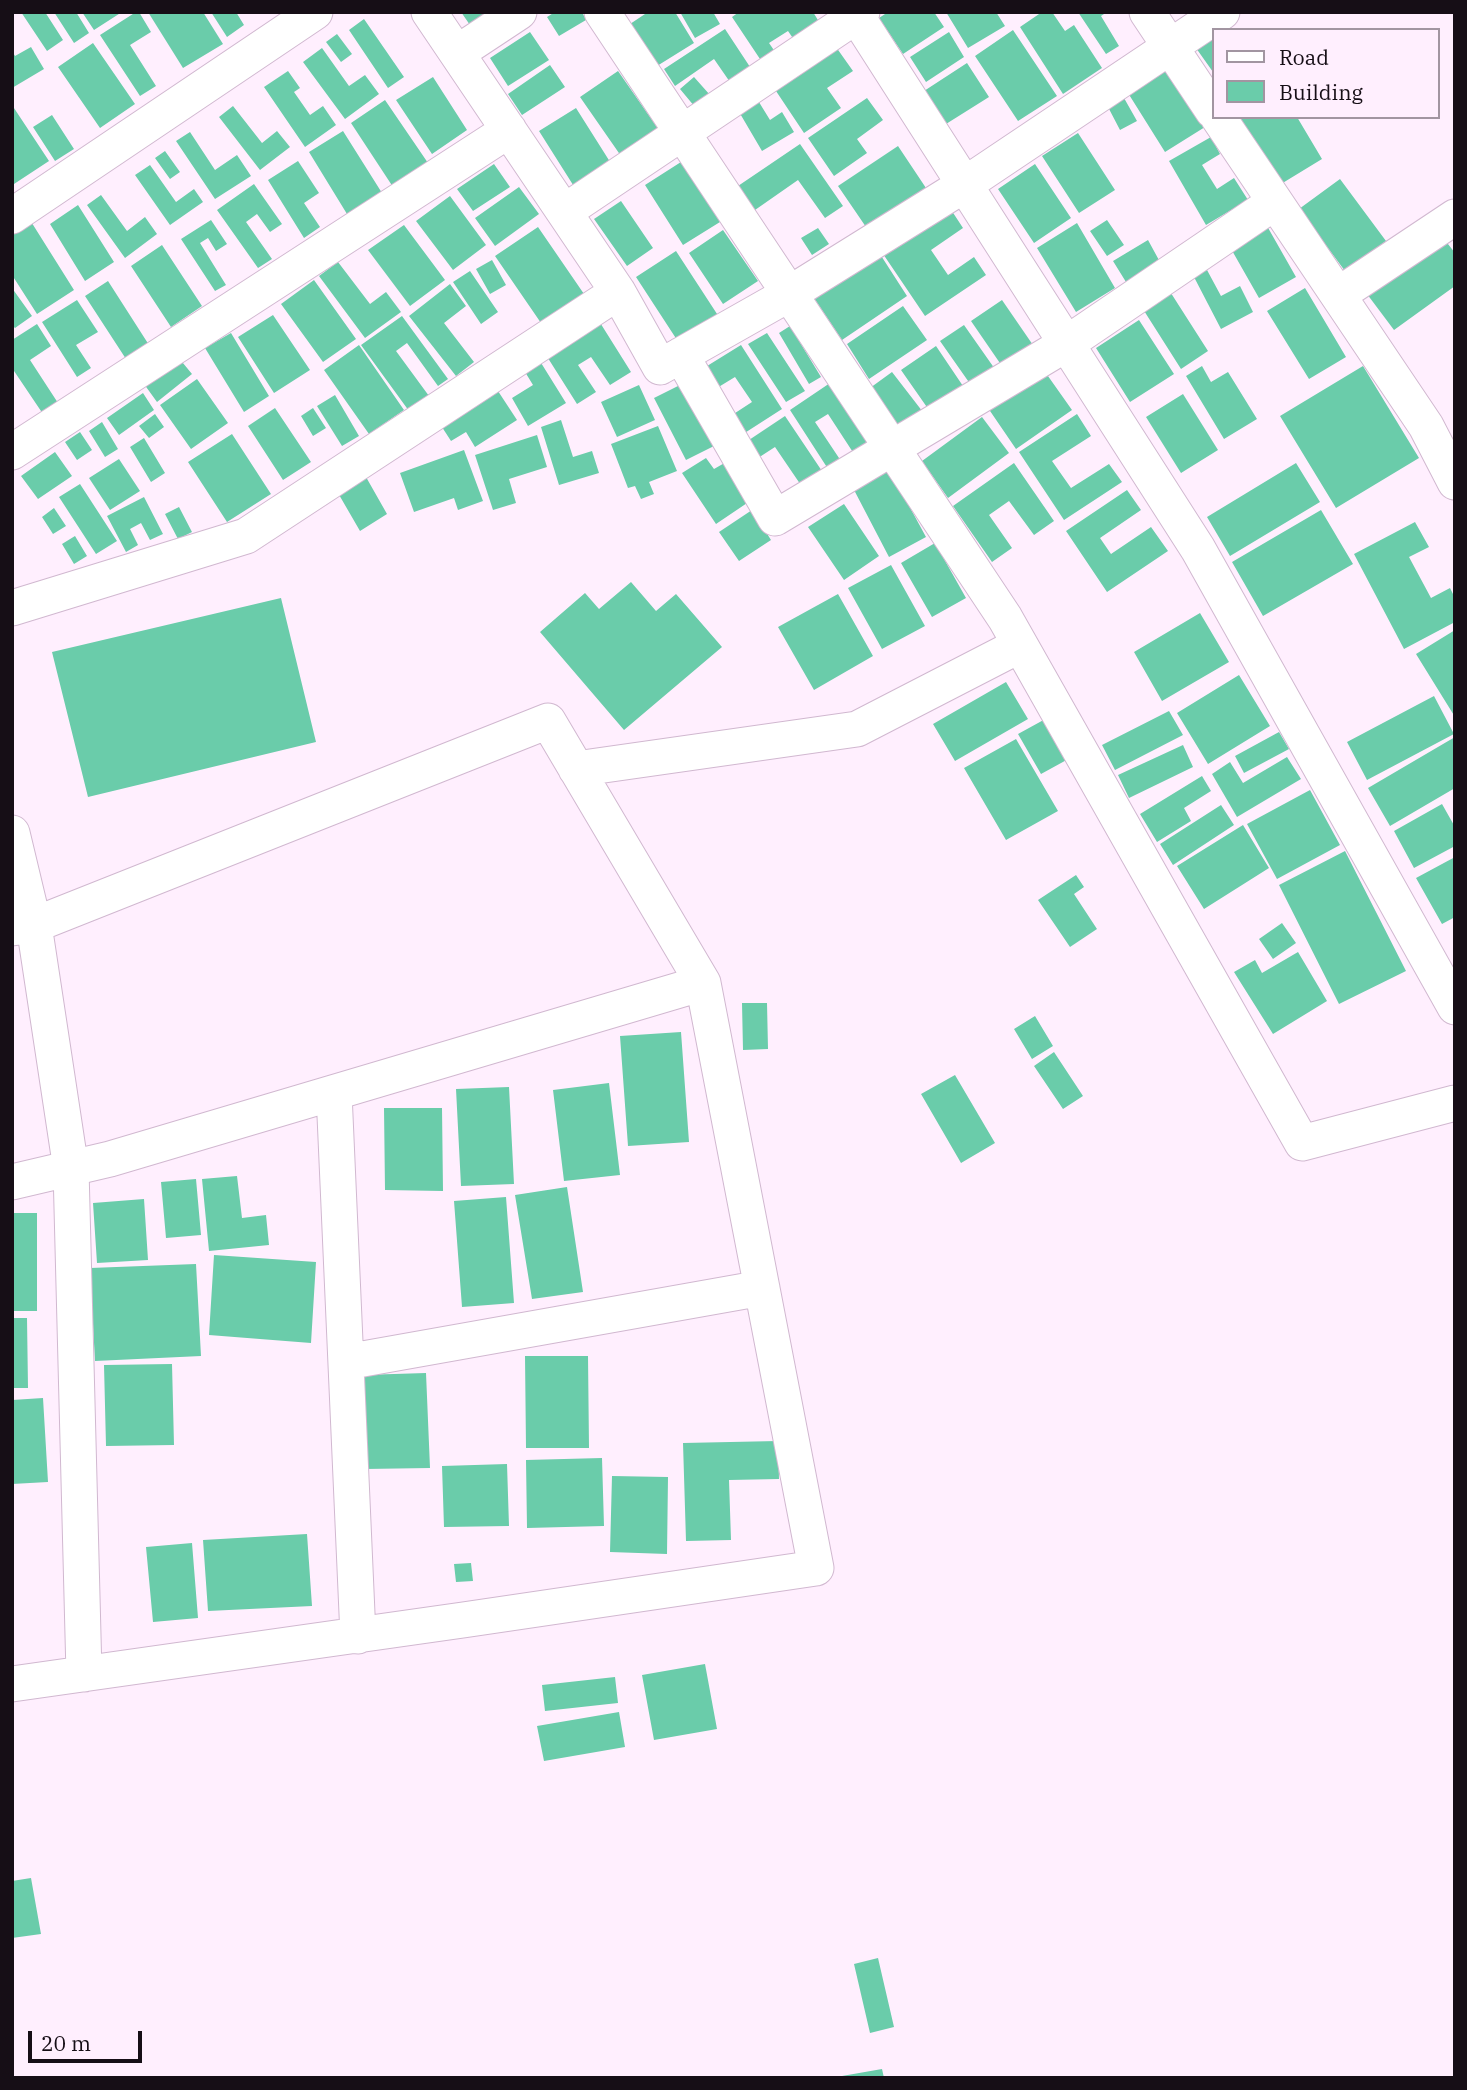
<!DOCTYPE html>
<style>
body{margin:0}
#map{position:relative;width:1467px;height:2090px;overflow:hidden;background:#ffeffe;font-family:"IBM Plex Serif",serif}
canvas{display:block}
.frame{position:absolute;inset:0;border:14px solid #160e16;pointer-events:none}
.legend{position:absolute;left:1212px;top:28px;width:228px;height:91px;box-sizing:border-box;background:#ffeffe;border:2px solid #a295a1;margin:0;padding:9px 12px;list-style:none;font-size:21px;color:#160e16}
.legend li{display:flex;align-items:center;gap:14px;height:35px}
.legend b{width:35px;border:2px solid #a295a1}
.scale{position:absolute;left:28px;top:2031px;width:114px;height:32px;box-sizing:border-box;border:4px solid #160e16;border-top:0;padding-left:9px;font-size:21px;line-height:24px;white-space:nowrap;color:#160e16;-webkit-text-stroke:5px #ffeffe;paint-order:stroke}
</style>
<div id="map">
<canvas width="1467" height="2090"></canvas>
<div class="frame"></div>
<ul class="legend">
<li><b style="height:9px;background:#fff"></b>Road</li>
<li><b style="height:19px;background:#6accaa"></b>Building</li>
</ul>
<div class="scale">20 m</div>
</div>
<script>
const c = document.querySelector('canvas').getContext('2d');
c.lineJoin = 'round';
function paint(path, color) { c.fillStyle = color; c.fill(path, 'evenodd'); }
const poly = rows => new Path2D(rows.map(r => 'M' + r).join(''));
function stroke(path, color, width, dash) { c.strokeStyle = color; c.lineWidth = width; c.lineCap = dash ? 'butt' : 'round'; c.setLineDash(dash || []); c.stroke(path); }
paint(poly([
 [21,12,45,12,63,40,47,51],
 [54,12,76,12,89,33,74,43],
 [82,12,122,12,94,30],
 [136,12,139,12,151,32,130,45,156,86,140,96,100,35],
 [148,12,203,12,223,44,183,68],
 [211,12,236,12,244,25,227,37],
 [461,12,490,12,470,25],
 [555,12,582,12,586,20,559,36,547,17],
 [648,12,675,12,694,43,657,66,630,24],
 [680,12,713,12,720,24,695,38],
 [739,12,813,12,824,30,799,47,788,31,769,43,780,59,766,68,732,17],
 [888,12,934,12,944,27,903,54,879,18],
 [946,12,996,12,1005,26,968,48],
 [1042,12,1052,12,1065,31,1074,25,1102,68,1063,94,1020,27],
 [1078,12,1107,12,1101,16,1119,46,1106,54],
 [364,19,404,77,388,88,349,30],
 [725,29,752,70,732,85,714,59,675,86,664,69],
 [1013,30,1057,96,1018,121,975,56],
 [530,32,549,60,508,86,490,58],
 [949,32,964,57,926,82,910,57],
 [337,34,352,54,341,62,326,42],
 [1213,36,1213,72,1196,48],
 [93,43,135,104,100,128,58,67],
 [31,47,44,69,12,88,12,51,15,56],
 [836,47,853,71,827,88,841,108,804,133,774,88],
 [322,48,349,86,365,75,379,94,345,119,303,62],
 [967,63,989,97,946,124,924,91],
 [550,65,565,87,522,115,508,94],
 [1167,68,1205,127,1165,152,1128,93],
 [288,71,300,88,294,92,310,115,323,106,336,125,305,147,264,87],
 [618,71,659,130,621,156,580,97],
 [433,77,467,130,432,154,396,100],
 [694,77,710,95,695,107,680,89],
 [754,94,770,120,782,112,794,132,762,151,735,105],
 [867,98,883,120,857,139,867,153,834,176,808,138],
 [1124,98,1137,121,1120,130,1108,107],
 [385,100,428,163,393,187,351,123],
 [12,105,49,161,14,184,12,182],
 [233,106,262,143,277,131,290,147,260,170,219,117],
 [576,108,612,165,575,188,539,131],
 [52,115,74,149,55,161,33,127],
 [1244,117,1297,117,1322,159,1281,184,1241,119],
 [343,131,382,193,347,214,309,152],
 [190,132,215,170,237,155,251,176,215,199,176,141],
 [1078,133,1115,190,1079,213,1042,156],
 [1211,137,1220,154,1202,165,1217,189,1234,178,1248,200,1206,225,1169,161],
 [800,144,843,206,825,218,798,180,755,210,738,186],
 [898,146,926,188,866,227,838,186],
 [165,151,180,172,170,179,155,158],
 [298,161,319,193,304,203,320,227,304,238,268,180],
 [681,162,720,222,683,245,645,185],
 [494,164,510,187,473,211,457,189],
 [1035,164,1071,218,1034,243,998,189],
 [150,165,176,202,194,189,203,202,170,225,135,175],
 [1340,179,1386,241,1345,271,1299,209],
 [254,184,282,224,270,232,257,214,246,222,272,259,258,268,217,210],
 [519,187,539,214,495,246,475,218],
 [101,195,127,231,145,217,157,234,125,258,87,205],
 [450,196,486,245,453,270,416,221],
 [944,199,963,228,931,250,948,275,974,257,986,275,925,316,877,245],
 [621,201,653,248,627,266,594,219],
 [78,205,114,262,85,281,50,224],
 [30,220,74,290,37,314,12,275,12,232],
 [211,220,227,244,216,251,208,238,200,243,226,285,215,291,181,239],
 [1107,220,1124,245,1107,256,1090,231],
 [1077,223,1115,288,1076,312,1037,248],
 [404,225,445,280,410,306,368,250],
 [1267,226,1296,277,1259,298,1230,247],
 [538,227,584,294,541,323,495,256],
 [818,228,829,244,812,255,801,238],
 [723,230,758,281,723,304,689,253],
 [1441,235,1455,253,1455,286,1394,330,1364,290],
 [1148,240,1160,262,1126,282,1113,261],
 [162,245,202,306,171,327,131,266],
 [676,251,719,317,679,343,636,277],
 [878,251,907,296,842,340,812,295],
 [492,260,506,285,490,294,476,269],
 [338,262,370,304,386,292,401,312,365,338,319,276],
 [1207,270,1221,296,1240,286,1253,312,1221,329,1194,277],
 [470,271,498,312,481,324,453,282],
 [314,280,356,339,323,362,281,304],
 [108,281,149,345,126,359,85,296],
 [450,284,466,306,444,323,474,362,456,376,409,316],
 [12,288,32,316,15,328,12,325],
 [1305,288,1346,357,1309,379,1267,311],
 [1169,290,1208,351,1181,369,1141,306],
 [77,300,98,332,76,345,91,368,77,377,42,322],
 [1002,300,1035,348,1004,369,971,321],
 [903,306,927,340,869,379,847,344],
 [273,315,310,370,274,393,238,337],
 [402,316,448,379,438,386,407,343,396,351,429,396,409,411,361,345],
 [1139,320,1174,374,1130,402,1096,348],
 [599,321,631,372,610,385,591,357,578,365,596,392,577,404,546,355],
 [37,324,51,346,30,360,58,403,43,414,12,368,12,340],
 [964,325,997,372,973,388,940,341],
 [790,326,821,377,809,384,779,333],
 [231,333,269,396,244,412,205,348],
 [767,333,805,391,786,402,748,344],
 [359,345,404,410,369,434,324,370],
 [741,345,782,409,740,436,729,417,752,402,735,377,712,391,699,371],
 [936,346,965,389,931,413,901,370],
 [178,357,192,374,157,402,144,384],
 [538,358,566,403,528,426,512,398,533,385,522,367],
 [1202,366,1211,382,1228,372,1257,419,1224,439,1186,376],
 [1363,366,1419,458,1336,508,1280,416],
 [1043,369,1072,410,1016,449,988,408],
 [892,372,926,416,903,433,870,388],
 [197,379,228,423,191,449,160,405],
 [690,380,722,442,686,460,654,398],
 [830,383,873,450,858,460,828,414,815,422,843,464,830,472,790,410],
 [639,385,655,420,617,437,601,402],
 [496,388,517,420,475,447,466,432,451,441,440,424],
 [143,393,154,410,119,435,107,418],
 [1183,394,1218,450,1181,473,1146,417],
 [335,395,359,436,342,446,317,406],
 [275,408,311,462,283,480,248,426],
 [313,408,326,428,313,436,301,416],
 [155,414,164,427,149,438,139,426],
 [1077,414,1091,436,1052,461,1071,488,1109,464,1122,482,1064,520,1019,452],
 [785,416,830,483,809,497,775,447,758,458,746,442],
 [982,417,1009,453,948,498,922,461],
 [561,420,573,457,592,451,599,473,559,485,541,427],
 [102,422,118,449,105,457,89,431],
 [658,426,677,471,649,482,654,494,641,499,635,486,628,488,611,444],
 [80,432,92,450,77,460,65,442],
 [232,434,271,494,227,522,188,462],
 [537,435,547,467,509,479,516,503,493,510,475,455],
 [144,438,165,473,151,482,130,447],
 [464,450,483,501,458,510,454,498,414,512,400,473],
 [55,452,72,476,38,499,21,476],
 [706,458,714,469,728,461,753,499,716,524,682,473],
 [119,459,140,491,110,510,89,478],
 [1014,463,1054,521,1034,535,1009,501,989,515,1012,548,992,562,953,506],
 [1296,463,1320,502,1230,556,1207,517],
 [889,469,926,537,889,557,853,488],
 [366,477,387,514,360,531,338,493],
 [80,484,117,541,96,554,59,497],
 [1127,490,1141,510,1100,538,1111,554,1151,527,1168,551,1107,592,1066,531],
 [144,497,163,534,150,540,141,523,130,529,138,545,126,552,107,516],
 [844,504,879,556,844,580,808,527],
 [179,507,192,532,178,539,165,514],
 [54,508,66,526,53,534,42,517],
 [752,510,771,540,739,561,719,532],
 [1321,510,1353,564,1263,616,1232,562],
 [1415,522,1429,547,1409,557,1431,598,1450,588,1455,598,1455,622,1404,649,1354,554],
 [75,536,87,556,74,564,62,544],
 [935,543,966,598,932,617,901,563],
 [891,565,925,626,882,649,848,588],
 [631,582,656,611,676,594,722,647,624,730,540,632,585,593,599,609],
 [838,594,873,656,814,690,778,627],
 [281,598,316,742,88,797,52,652],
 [1200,613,1229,662,1162,701,1134,652],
 [1455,630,1455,717,1416,654],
 [1239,675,1270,726,1208,764,1177,713],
 [1006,682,1028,719,955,761,933,724],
 [1434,696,1454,734,1367,780,1347,742],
 [1169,711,1183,735,1115,770,1102,745],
 [1049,717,1072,757,1041,774,1018,734],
 [1279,732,1289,749,1244,773,1235,756],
 [1455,737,1455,788,1390,826,1368,788],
 [1016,739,1058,811,1006,840,964,768],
 [1183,745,1193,767,1129,798,1118,775],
 [1287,757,1301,779,1237,817,1212,774,1230,762,1243,783],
 [1202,776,1211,791,1184,808,1191,821,1157,842,1140,814],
 [1310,790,1340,845,1277,879,1247,824],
 [1442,804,1455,827,1455,846,1414,868,1394,831],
 [1221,805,1234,825,1173,865,1160,844],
 [1243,825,1269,868,1204,909,1177,866],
 [1345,851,1406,971,1339,1004,1279,885],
 [1455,857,1455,917,1442,924,1416,878],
 [1076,875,1084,887,1074,894,1097,929,1070,947,1038,900],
 [1282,923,1296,943,1273,959,1259,939],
 [1298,952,1327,1001,1273,1034,1234,972,1255,960,1262,973],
 [742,1003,767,1003,768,1049,743,1050],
 [1035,1016,1053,1046,1032,1059,1014,1029],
 [681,1032,689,1142,628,1146,620,1036],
 [1054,1052,1083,1096,1063,1109,1034,1066],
 [955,1075,995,1143,961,1163,921,1094],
 [609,1083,620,1175,564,1181,553,1090],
 [509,1087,514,1184,461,1186,456,1089],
 [384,1108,442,1108,443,1191,385,1190],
 [237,1176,242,1218,266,1215,269,1245,209,1251,202,1179],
 [196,1179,201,1235,166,1238,161,1182],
 [567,1187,583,1292,532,1299,515,1195],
 [506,1197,514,1303,462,1307,454,1201],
 [144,1199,148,1260,97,1263,93,1203],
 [12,1213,37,1213,37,1311,12,1311],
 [214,1255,316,1262,311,1343,209,1335],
 [196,1264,201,1356,95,1361,90,1268],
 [12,1318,27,1318,28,1388,12,1388],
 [525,1356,588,1356,589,1448,526,1448],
 [172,1364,174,1445,106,1446,104,1365],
 [426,1373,430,1468,365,1469,362,1375],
 [43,1398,48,1482,12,1484,12,1400],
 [778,1441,779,1479,729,1480,731,1540,686,1541,683,1443],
 [602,1458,604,1526,527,1528,526,1460],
 [507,1464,509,1526,444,1527,442,1466],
 [612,1476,668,1477,667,1554,610,1552],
 [307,1534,312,1606,208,1611,203,1540],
 [192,1543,198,1618,153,1622,146,1547],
 [471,1563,473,1581,456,1582,454,1564],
 [705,1664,717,1729,654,1740,642,1675],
 [615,1677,618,1703,545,1711,542,1685],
 [619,1712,625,1747,544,1761,537,1726],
 [31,1878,41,1934,12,1938,12,1881],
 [878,1958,894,2027,870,2033,854,1964],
 [882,2069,884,2078,842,2078,842,2076]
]), '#6accaa');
const minor = poly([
 [429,12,618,292],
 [602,12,1005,618,1302,1143,1455,1103],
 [854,12,1198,549,1455,1007],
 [1147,12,1213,111],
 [457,53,519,12],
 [1218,117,1426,426,1455,482],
 [564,212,862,12],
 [12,216,315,12],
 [1338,295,1455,217],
 [681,355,775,518,1066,344,1275,202],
 [12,452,509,130],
 [12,608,246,536,618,292,660,367,789,294,964,185,1222,12],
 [576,769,857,729,1020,645],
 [12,833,34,925,71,1169,84,1674],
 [12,928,34,925,548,721,703,983],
 [334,1093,358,1636],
 [12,1182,110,1159,703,983,816,1568,463,1620,12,1684],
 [346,1362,762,1288]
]);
stroke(minor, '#d1b8d0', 37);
stroke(minor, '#fff', 35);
</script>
